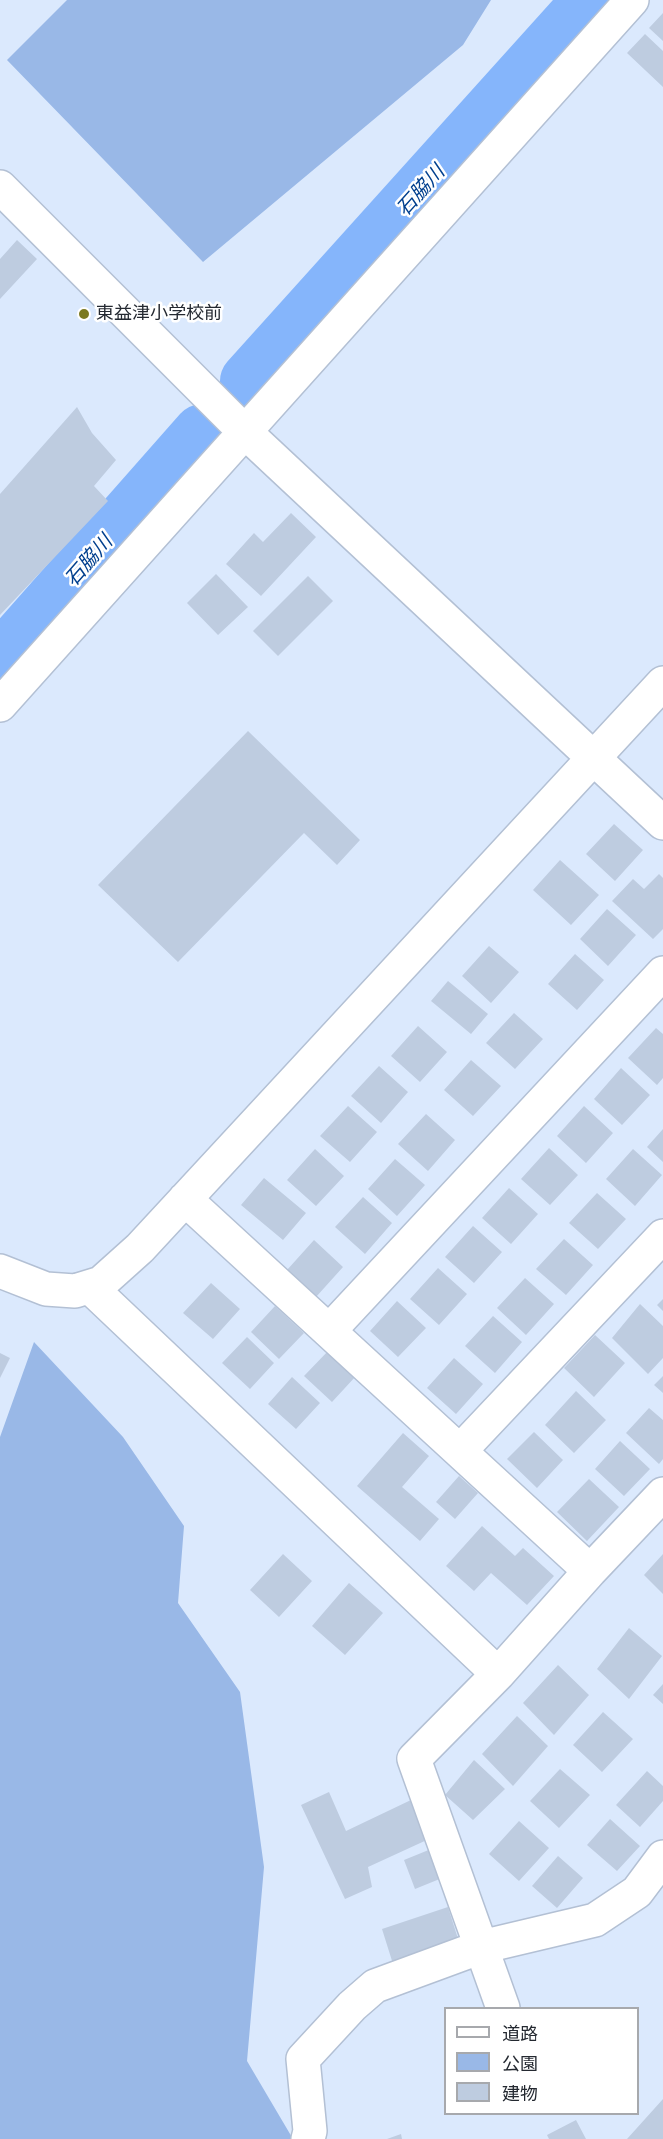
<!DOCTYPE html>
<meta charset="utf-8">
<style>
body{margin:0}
#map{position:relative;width:663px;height:2139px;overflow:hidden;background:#dbe9fd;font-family:"IBM Plex Serif","Noto Sans JP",serif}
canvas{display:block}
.legend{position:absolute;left:444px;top:2007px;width:195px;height:108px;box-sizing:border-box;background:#fff;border:2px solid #a7a9ad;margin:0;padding:8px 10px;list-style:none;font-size:18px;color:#242931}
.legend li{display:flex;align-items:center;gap:12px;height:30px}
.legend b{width:30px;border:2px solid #a7a9ad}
</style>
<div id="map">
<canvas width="663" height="2139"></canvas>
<ul class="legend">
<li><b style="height:8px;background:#fff"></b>道路</li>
<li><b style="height:16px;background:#99b8e7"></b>公園</li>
<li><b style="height:16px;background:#becce0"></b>建物</li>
</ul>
</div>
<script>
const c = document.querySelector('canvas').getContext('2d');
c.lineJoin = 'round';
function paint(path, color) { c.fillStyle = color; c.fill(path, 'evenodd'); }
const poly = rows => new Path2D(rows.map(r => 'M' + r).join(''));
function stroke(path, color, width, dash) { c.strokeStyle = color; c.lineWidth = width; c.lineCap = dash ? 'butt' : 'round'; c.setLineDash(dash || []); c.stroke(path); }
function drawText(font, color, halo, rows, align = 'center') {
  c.font = font + ' "IBM Plex Serif","Noto Sans JP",serif'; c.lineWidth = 5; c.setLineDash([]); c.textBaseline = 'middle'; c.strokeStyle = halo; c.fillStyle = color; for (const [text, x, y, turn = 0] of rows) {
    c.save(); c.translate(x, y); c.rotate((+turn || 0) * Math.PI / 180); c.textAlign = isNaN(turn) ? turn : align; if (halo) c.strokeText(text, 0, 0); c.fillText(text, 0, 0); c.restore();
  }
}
paint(poly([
 [67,0,491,0,463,45,203,262,7,60],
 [34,1342,123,1437,184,1526,178,1603,240,1692,264,1867,247,2061,293,2139,0,2139,0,1437]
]), '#99b8e7');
stroke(poly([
 [249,381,592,0],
 [0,662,202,433]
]), '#85b5fb', 58);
paint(poly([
 [663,13,663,41,649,28],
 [645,34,663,51,663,87,627,53],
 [17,240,37,259,0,299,0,259],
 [77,407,92,433,116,460,94,486,108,501,0,615,0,494],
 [291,513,316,537,261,596,226,564,254,533,263,542],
 [216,574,248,607,218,635,187,603],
 [308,576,333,601,278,656,253,631],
 [248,731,360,840,337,865,304,833,178,962,98,885],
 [614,824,643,850,615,881,586,854],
 [560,860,599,895,571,925,533,890],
 [659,874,663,878,663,929,653,939,612,901,633,879,644,889],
 [607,909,636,935,608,966,580,939],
 [489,946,519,972,491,1003,462,976],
 [575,954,604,980,577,1010,548,984],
 [448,981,488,1014,471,1034,431,1001],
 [514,1013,543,1039,515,1069,486,1043],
 [418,1026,447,1052,420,1082,391,1056],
 [656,1028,663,1034,663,1078,657,1085,628,1058],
 [471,1060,501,1086,473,1116,444,1090],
 [379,1066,408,1092,381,1123,351,1096],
 [621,1068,650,1095,622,1125,594,1099],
 [348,1106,377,1132,350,1162,320,1136],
 [584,1106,613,1133,586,1163,557,1136],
 [426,1114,455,1140,428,1171,398,1144],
 [663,1129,663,1162,647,1147],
 [549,1148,578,1175,550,1205,521,1179],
 [315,1149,344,1176,316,1206,287,1180],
 [633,1149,662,1175,635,1206,606,1179],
 [395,1159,425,1185,397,1216,368,1189],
 [264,1178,306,1213,283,1240,241,1205],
 [509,1188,538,1214,511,1244,482,1218],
 [597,1193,626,1219,598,1249,569,1223],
 [363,1197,392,1223,365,1254,335,1227],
 [473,1226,502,1252,474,1283,445,1257],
 [564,1239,593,1265,566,1295,536,1269],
 [314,1240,343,1267,316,1297,287,1270],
 [438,1268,467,1294,439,1325,410,1299],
 [525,1278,554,1304,526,1335,497,1308],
 [211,1283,240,1309,213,1339,183,1313],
 [663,1299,663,1311,657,1305],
 [397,1301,426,1328,398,1357,370,1331],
 [640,1304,663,1326,663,1358,648,1374,612,1338],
 [275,1306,304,1333,279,1359,251,1332],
 [493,1316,522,1342,495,1373,465,1346],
 [595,1335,625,1363,594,1397,564,1368],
 [247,1337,274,1363,250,1389,222,1363],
 [329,1350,356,1376,332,1402,304,1376],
 [0,1353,10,1358,0,1378],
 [454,1358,483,1384,456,1414,427,1388],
 [663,1376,663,1393,654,1385],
 [292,1377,320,1403,296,1429,268,1404],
 [576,1391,606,1420,574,1453,545,1425],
 [649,1408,663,1420,663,1459,659,1464,626,1433],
 [534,1432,563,1460,537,1488,507,1459],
 [403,1433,429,1456,402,1487,439,1519,420,1541,357,1486],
 [620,1441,650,1469,624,1496,595,1469],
 [459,1476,478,1493,455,1519,436,1502],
 [589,1479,619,1507,587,1541,557,1512],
 [482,1526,515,1556,523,1548,554,1576,527,1605,491,1573,474,1591,446,1566],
 [283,1554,312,1581,279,1617,250,1590],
 [663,1554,663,1594,644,1575],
 [349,1583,383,1613,345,1655,312,1626],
 [629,1628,662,1656,629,1699,597,1669],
 [558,1665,589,1695,554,1735,523,1703],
 [663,1684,663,1704,653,1695],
 [603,1712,633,1739,602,1772,573,1745],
 [517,1716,548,1746,513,1786,482,1754],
 [474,1760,505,1789,473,1820,445,1795],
 [560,1769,590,1795,559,1828,530,1801],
 [647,1771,663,1786,663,1801,640,1827,616,1805],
 [329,1792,346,1831,411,1800,429,1839,368,1867,372,1887,345,1899,301,1805],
 [610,1819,640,1846,617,1871,587,1845],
 [519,1821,549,1848,519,1881,489,1854],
 [436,1847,447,1876,415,1889,404,1860],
 [558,1856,583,1878,557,1908,532,1886],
 [448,1907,459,1942,393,1964,382,1929],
 [663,2099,663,2139,627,2139],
 [576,2120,586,2139,549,2139,547,2135],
 [401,2134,402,2139,387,2139]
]), '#becce0');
const minor = poly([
 [0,187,244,431,663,823],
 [0,705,632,0],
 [185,1199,590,1571,663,1494],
 [0,1271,46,1289,75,1291,101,1283,140,1248,663,683],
 [90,1287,498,1674],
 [329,1331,663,973],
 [460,1451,663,1236],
 [503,2008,414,1759,498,1674,590,1571],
 [308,2139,310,2131,303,2059,352,2006,375,1986,481,1947,595,1920,637,1892,663,1857]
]);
stroke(minor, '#b3c0d4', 36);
stroke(minor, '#fff', 33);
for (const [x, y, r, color] of [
 [84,314,6,"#7b7920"]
]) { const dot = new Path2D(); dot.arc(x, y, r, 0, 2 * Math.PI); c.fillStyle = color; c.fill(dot); stroke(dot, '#fff', 2); }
drawText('18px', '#242931', '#fff', [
 ["東益津小学校前",96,314]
], 'left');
drawText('italic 20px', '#003f8e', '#fff', [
 ["石脇川",421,191,-48],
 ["石脇川",89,561,-49]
]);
</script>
